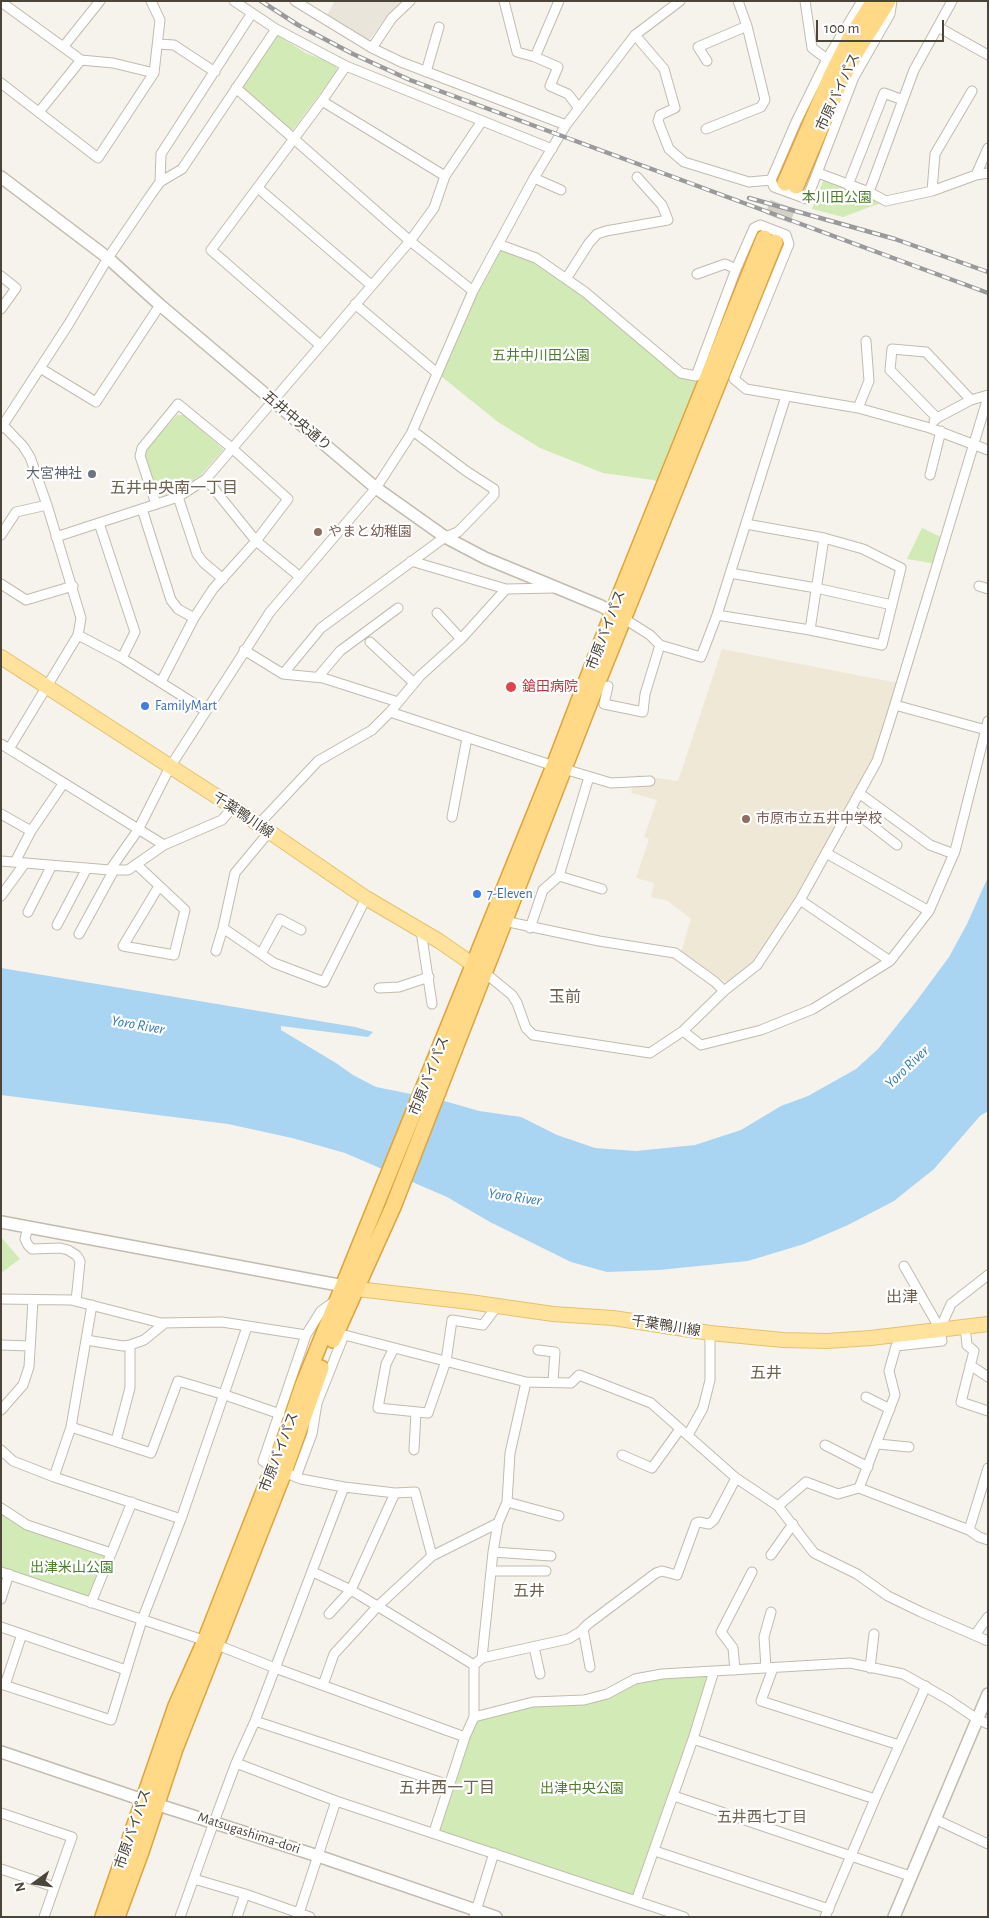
<!DOCTYPE html>
<meta charset="utf-8">
<style>
body{margin:0}
#map{position:relative;width:989px;height:1918px;overflow:hidden;background:#f6f3ec;font-family:"Alegreya Sans",sans-serif}
canvas{display:block}
.frame{position:absolute;inset:0;border:2px solid #4b4439;pointer-events:none}
.north{position:absolute;left:10px;top:1858px;width:50px;height:50px;-webkit-text-stroke:4px #fff;paint-order:stroke;rotate:256deg;font-size:14px;font-weight:700;line-height:20px;text-align:center;color:#4b4439}
.north::after{content:'';display:block;margin:auto;width:18px;height:22px;background:#4b4439;clip-path:polygon(50% 0,100% 100%,50% 72%,0 100%)}
.scale{position:absolute;left:816px;top:20px;width:128px;height:22px;box-sizing:border-box;border:2px solid #4b4439;border-top:0;padding-left:6px;font-size:15px;line-height:18px;white-space:nowrap;color:#4b4439;-webkit-text-stroke:4px #fff;paint-order:stroke}
</style>
<div id="map">
<canvas width="989" height="1918"></canvas>
<div class="frame"></div>
<div class="north">N</div>
<div class="scale">100 m</div>
</div>
<script>
const c = document.querySelector('canvas').getContext('2d');
c.lineJoin = 'round';
function paint(path, color) { c.fillStyle = color; c.fill(path, 'evenodd'); }
const poly = rows => new Path2D(rows.map(r => 'M' + r).join(''));
function stroke(path, color, width, dash) { c.strokeStyle = color; c.lineWidth = width; c.lineCap = dash ? 'butt' : 'round'; c.setLineDash(dash || []); c.stroke(path); }
function drawText(font, color, halo, rows, align = 'center') {
  c.font = font + ' "Alegreya Sans","Noto Sans JP",sans-serif'; c.lineWidth = 4.5; c.setLineDash([]); c.textBaseline = 'middle'; c.strokeStyle = halo; c.fillStyle = color; for (const [text, x, y, turn = 0] of rows) {
    c.save(); c.translate(x, y); c.rotate((+turn || 0) * Math.PI / 180); c.textAlign = isNaN(turn) ? turn : align; if (halo) c.strokeText(text, 0, 0); c.fillText(text, 0, 0); c.restore();
  }
}
paint(poly([
 [335,1,403,1,386,17,368,42,327,15]
]), '#eae5da');
paint(poly([
 [722,649,898,683,873,761,798,897,754,963,727,983,681,952,691,919,668,901,651,897,654,883,636,878,649,839,644,837,657,800,631,793,636,775,678,781]
]), '#efe8d6');
paint(poly([
 [277,35,306,53,336,65,337,71,292,131,241,87,274,36],
 [825,176,886,201,843,217,812,209],
 [498,244,536,258,681,373,696,376,706,382,664,484,653,480,603,473,540,448,498,422,437,373],
 [177,415,184,415,222,448,223,450,201,475,177,491,163,496,158,494,145,457,146,450],
 [922,528,945,539,937,564,907,559],
 [1,1237,20,1259,1,1273],
 [1,1508,11,1515,111,1553,91,1603,1,1572],
 [706,1676,708,1678,636,1893,633,1895,441,1831,438,1827,476,1721,532,1706,585,1704,609,1698,636,1683,660,1678]
]), '#d2eab5');
paint(poly([
 [988,877,988,1111,980,1116,934,1169,894,1201,848,1225,804,1244,748,1261,659,1270,607,1272,571,1262,490,1222,447,1197,345,1153,292,1138,228,1124,1,1095,1,968,355,1027,373,1032,368,1037,281,1026,281,1030,336,1063,353,1075,376,1087,441,1100,479,1111,521,1117,557,1135,595,1148,636,1151,695,1145,741,1130,781,1106,808,1096,856,1069,878,1049,915,1003,949,957,967,924]
]), '#a9d4f2');
stroke(poly([
 [764,238,785,183],
 [775,242,796,186]
]), '#d4d0c8', 15, [15, 8]);
const minor = poly([
 [234,1,276,29,346,66,552,149],
 [295,1,372,48,401,62,566,125],
 [504,1,517,52,535,57,559,1],
 [805,1,812,48,827,59],
 [1,2,81,60,113,63,154,73],
 [938,27,988,55],
 [635,35,664,69,675,108,660,115,658,121,669,149,684,162,749,182,771,180],
 [158,44,174,45,215,72],
 [64,46,100,1],
 [372,48,392,18,410,1],
 [535,57,558,67,550,86,568,94,578,107],
 [707,61,698,47,747,26],
 [426,72,439,27],
 [1,83,98,158,154,73,160,20,151,1],
 [236,88,410,241,473,291],
 [322,101,445,176],
 [39,112,81,60],
 [706,129,761,107,765,100,747,26,738,1],
 [818,173,869,192,886,201,932,191,976,175,988,173],
 [976,175,988,148],
 [534,178,561,190],
 [771,180,774,187,807,199,854,77,890,14,892,1],
 [771,180,796,122,827,59,862,1],
 [160,182,161,154,252,13],
 [848,185,884,93,903,100],
 [258,188,371,285],
 [932,191,935,154,972,91],
 [869,192,914,70,952,1],
 [498,244,536,258,585,292,681,373,696,376,736,269,754,228,760,225,786,235,789,244,734,379,746,389,858,408,930,428,988,450],
 [697,274,725,264,736,269],
 [1,276,16,288,1,309],
 [566,279,589,243,597,234,606,231,668,220,662,205,637,177],
 [355,304,437,373],
 [320,345,211,250,322,101,346,66],
 [40,368,96,402,160,305],
 [858,408,869,381,866,341],
 [937,418,890,370,892,349,926,352,971,400],
 [934,421,937,418,971,400,988,395],
 [1,423,23,446,30,457,47,505,81,618,78,635,9,749],
 [1,428,68,325,108,258,148,199,160,182,182,169,276,29],
 [930,475,941,431],
 [206,479,256,541,299,576],
 [178,497,197,554,203,562,223,579],
 [156,504,140,456,142,448,178,404,233,449,288,499,256,541,213,589,194,618,161,682],
 [142,509,171,600,178,609,194,618],
 [99,523,135,632,122,658],
 [1,535,16,512,47,505],
 [56,537,178,497,206,479,410,241,434,208,445,176,482,121],
 [411,561,506,589,554,588],
 [730,573,816,588,892,605],
 [1,584,26,600,73,586],
 [979,586,988,589],
 [437,613,461,639],
 [717,615,810,630,882,645,901,568,863,549,824,538,746,524],
 [623,618,650,635,660,645,701,657,717,615,786,396],
 [810,630,824,538],
 [78,635,122,658,206,711],
 [370,642,414,683],
 [244,650,283,674,323,678,398,702],
 [283,674,321,628,445,537,458,532,494,495,494,489,466,471,413,431],
 [318,677,340,651,398,608],
 [608,686,604,704,643,712,645,694,660,645],
 [895,705,986,730],
 [390,712,554,766],
 [1,744,164,845],
 [564,769,611,783,650,781],
 [859,793,930,845,954,854],
 [851,809,897,845],
 [1,814,31,831],
 [452,817,467,738],
 [258,825,318,761,372,730,390,712,420,676,461,639,506,589],
 [826,853,929,911],
 [1,861,110,870,128,870,164,845,222,820,233,807],
 [15,862,31,831,63,784],
 [136,864,185,910,174,955,123,946,159,886],
 [110,870,138,830,170,767,270,612,376,488,411,434,473,291,534,178,566,125,635,35,680,1],
 [559,876,602,889],
 [1,896,25,863],
 [800,900,890,961],
 [28,912,52,865],
 [504,921,599,941,675,953,715,982,724,991],
 [57,925,87,868],
 [223,928,274,963,324,982,366,898],
 [530,928,543,890,559,876,589,777],
 [421,931,432,1004],
 [79,934,114,870],
 [216,951,223,928,235,873,269,832],
 [261,954,280,919,301,930],
 [484,972,512,995,517,1003,526,1028,533,1035,650,1053,683,1031,724,991,757,965,800,900,877,761,892,714,988,397],
 [379,988,399,987,429,977],
 [683,1031,701,1045,761,1030,813,1009,890,961,929,911,955,851,988,721],
 [28,1227,25,1239,28,1245,32,1249,60,1248,68,1250,76,1255,79,1259,80,1262,76,1301],
 [904,1266,940,1329],
 [1,1299,71,1300,161,1323,222,1322,306,1335],
 [965,1326,967,1345,974,1351,961,1402,988,1411],
 [333,1332,526,1382,571,1383,579,1375,651,1403,736,1478,778,1506,814,1553,857,1574,888,1596,921,1612,988,1641],
 [86,1340,123,1346,130,1345,144,1340,165,1323],
 [1,1345,30,1346],
 [394,1348,386,1364,378,1408,428,1413,446,1361,452,1320,483,1325,497,1306],
 [538,1350,555,1352,553,1382],
 [970,1365,988,1377],
 [866,1397,890,1409],
 [1,1410,23,1385,29,1367,33,1300],
 [71,1427,151,1453,178,1381,225,1395,280,1414],
 [688,1435,703,1408,710,1380,710,1333],
 [116,1441,130,1388,130,1345],
 [878,1444,909,1447],
 [825,1445,868,1467],
 [1,1450,13,1461,54,1477,181,1519],
 [414,1450,416,1412],
 [622,1455,652,1468,680,1429],
 [273,1468,263,1461,306,1335,321,1311,335,1301],
 [284,1472,301,1479,344,1487,395,1493,415,1492,432,1556],
 [54,1477,71,1427,92,1305],
 [296,1477,312,1434,317,1403,344,1335],
 [859,1488,895,1395,889,1371,896,1346,942,1341,940,1329,951,1304,988,1275],
 [507,1502,559,1516],
 [778,1506,806,1482,838,1494,859,1488,969,1530,979,1537,988,1540],
 [1,1508,27,1525,111,1553],
 [969,1530,988,1468],
 [493,1552,551,1556],
 [771,1555,793,1524],
 [491,1571,546,1571],
 [1,1572,215,1644,275,1668,465,1737],
 [313,1572,351,1590,474,1665,482,1658,568,1639,580,1632,588,1624,656,1573,662,1571,677,1575,696,1523,699,1522,709,1524,714,1520,736,1478],
 [1,1599,9,1574],
 [91,1603,132,1502],
 [329,1614,351,1590,395,1493],
 [1,1627,126,1670],
 [583,1629,590,1667],
 [975,1635,988,1617],
 [534,1647,540,1674],
 [482,1658,493,1552,498,1523,507,1502,510,1453,526,1382],
 [766,1668,764,1637,771,1612],
 [773,1668,761,1701,899,1745],
 [870,1668,874,1634],
 [735,1670,733,1648,721,1632,752,1572],
 [1,1684,111,1720,142,1620,181,1519,247,1327],
 [5,1685,22,1634],
 [323,1685,334,1654,378,1606,432,1556,498,1523],
 [474,1717,533,1702,584,1700,607,1694,635,1679,662,1674,850,1663,903,1674,949,1700,977,1719,988,1724],
 [255,1721,449,1785],
 [693,1739,875,1799],
 [236,1763,336,1801,684,1917],
 [674,1796,910,1876],
 [1,1813,72,1837,44,1917],
 [935,1819,988,1844],
 [434,1832,465,1737,474,1717,474,1665],
 [655,1851,829,1909],
 [1,1869,54,1887],
 [194,1879,245,1894,310,1917],
 [636,1901,693,1739,714,1671],
 [299,1913,336,1801],
 [180,1917,214,1822,236,1763,255,1721,344,1487],
 [237,1917,245,1894],
 [474,1917,494,1853],
 [825,1917,875,1799,926,1686]
]);
const tertiary = poly([
 [1,177,108,258,160,305,376,488,445,537,485,558,601,606,619,616],
 [1,1222,344,1286],
 [1,1752,143,1800,318,1856,496,1917],
 [894,1917,988,1694]
]);
const primary = poly([
 [1,657,233,807,366,898,439,941,481,970],
 [345,1287,357,1289,470,1302,553,1314,613,1318,710,1333,783,1340,827,1341,871,1338,988,1324]
]);
const trunk = poly([
 [785,183,832,74,849,40,874,1],
 [796,186,840,82,858,49,888,1],
 [333,1340,393,1207,593,694,775,242],
 [103,1917,176,1706,205,1641,286,1435,303,1385,554,766,613,612,764,238],
 [117,1917,141,1852,175,1749,284,1472,321,1368]
]);
stroke(minor, '#c2bbae', 11);
stroke(tertiary, '#c2bbae', 14);
stroke(primary, '#e6c16a', 16);
stroke(trunk, '#e0a43c', 18);
stroke(minor, '#fff', 9);
stroke(tertiary, '#fff', 11);
stroke(primary, '#ffe39c', 14);
stroke(trunk, '#ffd985', 15);
const rail = poly([
 [261,1,298,25,353,54,410,80,988,293],
 [749,198,895,239,988,272]
]);
stroke(rail, '#9a9a9a', 4.5);
stroke(rail, '#fff', 2.5, [8]);
for (const [x, y, r, color] of [
 [92,474,5,"#6b7280"],
 [318,532,5,"#8d6e63"],
 [511,687,6,"#e0444e"],
 [145,706,5,"#3f7fe0"],
 [746,819,5,"#8d6e63"],
 [477,894,5,"#3f7fe0"]
]) { const dot = new Path2D(); dot.arc(x, y, r, 0, 2 * Math.PI); c.fillStyle = color; c.fill(dot); stroke(dot, '#fff', 2); }
drawText('14px', '#4b4439', '#fff', [
 ["市原バイパス",838,92,-65],
 ["五井中央通り",297,421,40],
 ["市原バイパス",606,630,-69],
 ["千葉鴨川線",243,815,34],
 ["市原バイパス",429,1076,-68],
 ["千葉鴨川線",666,1326,9],
 ["市原バイパス",279,1452,-69],
 ["市原バイパス",133,1829,-71],
 ["Matsugashima-dori",249,1833,18]
]);
drawText('14px', '#4a7f2a', '#fff', [
 ["本川田公園",837,198],
 ["五井中川田公園",541,356],
 ["出津米山公園",72,1568],
 ["出津中央公園",582,1789]
]);
drawText('14px', '#5b616d', '#fff', [
 ["大宮神社",82,474]
], 'right');
drawText('14px', '#785e54', '#fff', [
 ["やまと幼稚園",328,532],
 ["市原市立五井中学校",756,819]
], 'left');
drawText('14px', '#be3a42', '#fff', [
 ["鎗田病院",522,687]
], 'left');
drawText('14px', '#366cbe', '#fff', [
 ["FamilyMart",155,706],
 ["7-Eleven",487,894]
], 'left');
drawText('italic 15px', '#2e7ab2', '#fff', [
 ["Yoro River",138,1025,10],
 ["Yoro River",907,1067,-44],
 ["Yoro River",515,1197,8]
]);
drawText('15px', '#6e6250', '#fff', [
 ["五井西七丁目",762,1817]
]);
drawText('16px', '#6e6250', '#fff', [
 ["五井中央南一丁目",174,488],
 ["玉前",565,997],
 ["出津",902,1297],
 ["五井",766,1373],
 ["五井",529,1591],
 ["五井西一丁目",447,1788]
]);
</script>
